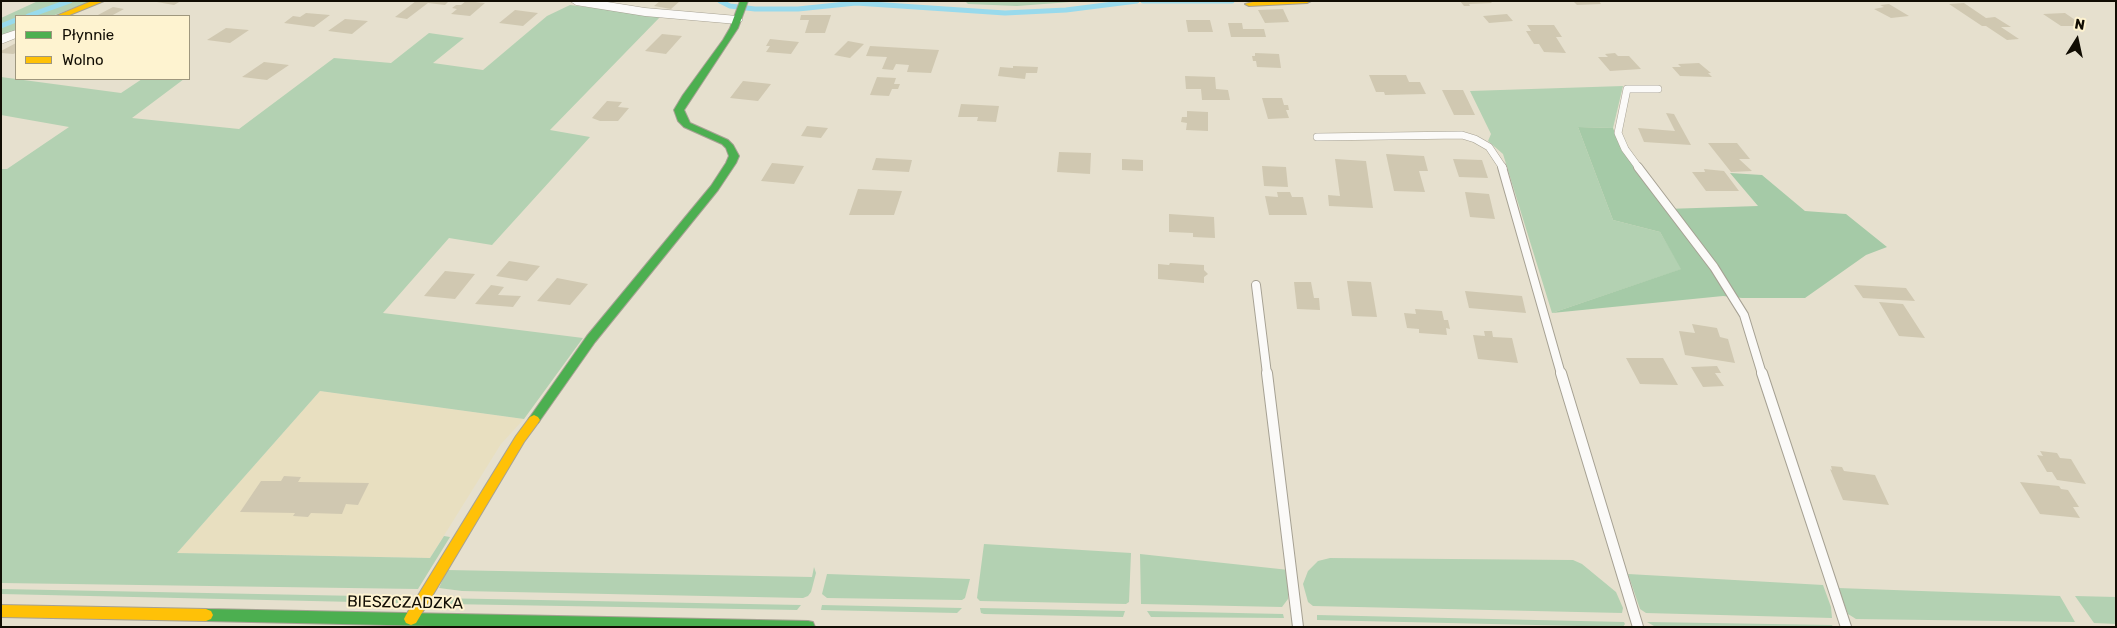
<!DOCTYPE html>
<meta charset="utf-8">
<style>
body{margin:0}
#map{position:relative;width:2117px;height:628px;overflow:hidden;background:#e6e0ce;font-family:Rubik,sans-serif}
canvas{display:block}
.frame{position:absolute;inset:0;border:2px solid #110d03;pointer-events:none}
.legend{position:absolute;left:15px;top:15px;width:175px;height:65px;box-sizing:border-box;background:#fef3d0;border:1px solid #9f977e;margin:0;padding:6px 9px;list-style:none;font-size:15px;color:#110d03}
.legend li{display:flex;align-items:center;gap:10px;height:25px}
.legend b{width:25px;border:1px solid #9f977e}
.north{position:absolute;left:2052px;top:15px;width:50px;height:50px;-webkit-text-stroke:4px #fef3d0;paint-order:stroke;rotate:10deg;font-size:14px;font-weight:700;line-height:20px;text-align:center;color:#110d03}
.north::after{content:'';display:block;margin:auto;width:18px;height:22px;background:#110d03;clip-path:polygon(50% 0,100% 100%,50% 72%,0 100%)}
</style>
<div id="map">
<canvas width="2117" height="628"></canvas>
<div class="frame"></div>
<ul class="legend">
<li><b style="height:6px;background:#4caf50"></b>Płynnie</li>
<li><b style="height:6px;background:#ffc107"></b>Wolno</li>
</ul>
<div class="north">N</div>
</div>
<script>
const c = document.querySelector('canvas').getContext('2d');
c.lineJoin = 'round';
function paint(path, color) { c.fillStyle = color; c.fill(path, 'evenodd'); }
const poly = rows => new Path2D(rows.map(r => 'M' + r).join(''));
function stroke(path, color, width, dash) { c.strokeStyle = color; c.lineWidth = width; c.lineCap = dash ? 'butt' : 'round'; c.setLineDash(dash || []); c.stroke(path); }
function drawText(font, color, halo, rows, align = 'center') {
  c.font = font + ' Rubik,sans-serif'; c.lineWidth = 4; c.setLineDash([]); c.textBaseline = 'middle'; c.strokeStyle = halo; c.fillStyle = color; for (const [text, x, y, turn = 0] of rows) {
    c.save(); c.translate(x, y); c.rotate((+turn || 0) * Math.PI / 180); c.textAlign = isNaN(turn) ? turn : align; if (halo) c.strokeText(text, 0, 0); c.fillText(text, 0, 0); c.restore();
  }
}
paint(poly([
 [320,391,524,419,501,444,430,558,177,553]
]), '#e8dfc0');
paint(poly([
 [38,1,92,1,52,16,16,16,16,31,1,37,1,18],
 [965,1,1084,1,1017,6,968,4],
 [570,5,661,16,550,130,590,137,492,245,449,238,383,313,583,338,524,419,320,391,177,553,430,558,444,536,450,537,418,589,1,583,1,169,7,169,69,127,1,115,1,77,121,93,142,79,184,79,132,118,239,129,334,58,391,63,429,33,464,38,433,63,483,70,547,16],
 [1623,86,1613,128,1578,127,1613,220,1660,232,1682,269,1552,313,1503,154,1488,141,1491,134,1470,91],
 [984,544,1131,553,1129,602,1126,604,980,601,977,598],
 [1140,554,1289,570,1288,599,1282,607,1141,604],
 [1330,558,1573,560,1582,564,1616,592,1623,608,1622,613,1313,606,1308,602,1303,584,1308,571,1318,561],
 [814,567,816,573,811,592,808,596,803,598,462,591,439,588,447,570,812,577],
 [827,574,970,579,965,598,962,600,827,598,822,594],
 [1628,574,1823,585,1831,607,1832,618,1646,613,1640,609],
 [1838,588,2060,596,2075,622,1856,619,1848,614],
 [1,589,412,597,400,603,1,594],
 [2075,596,2116,597,2116,624,2094,623],
 [435,598,801,605,797,610,446,604,439,602],
 [822,605,962,608,957,613,821,610],
 [980,608,1125,611,1123,617,984,614,981,613],
 [1147,611,1283,614,1284,618,1151,617],
 [1317,615,1624,622,1625,624,1623,627,1317,620],
 [1647,622,1832,625,1833,627,1654,626]
]), '#b3d1b2');
paint(poly([
 [1578,127,1613,128,1619,143,1666,209,1758,206,1730,173,1762,175,1805,211,1846,214,1887,247,1866,255,1805,298,1742,298,1723,296,1552,313,1681,269,1660,232,1613,220]
]), '#a5caa7');
stroke(poly([
 [720,1,730,6,755,9,798,9,856,3,1005,13,1066,10,1137,1],
 [1143,1,1232,1],
 [28,16,70,1],
 [1,26,16,20]
]), '#98daec', 5);
paint(poly([
 [151,1,181,1,174,5],
 [416,1,449,1,445,5,428,3,407,19,395,17],
 [466,1,485,3,470,16,451,14,457,9,452,8,456,5,461,5],
 [660,1,680,1,671,9,654,6],
 [1460,1,1490,1,1492,3,1469,4,1470,6,1464,6],
 [1573,1,1599,1,1601,4,1577,5],
 [1964,3,1986,18,1995,17,2011,27,2001,27,2019,39,2007,40,1986,26,1982,26,1949,4],
 [1889,4,1909,16,1891,18,1874,9,1884,7,1880,5],
 [113,7,124,9,111,16,96,16],
 [1283,9,1289,22,1265,23,1258,10],
 [515,10,538,13,523,26,499,23],
 [306,13,330,15,314,27,284,23,293,16,300,17],
 [2065,13,2084,26,2061,26,2043,14],
 [1507,14,1513,21,1489,23,1483,16],
 [801,15,831,15,825,33,805,33,809,20,800,20],
 [345,19,368,21,352,34,328,31],
 [1186,20,1210,20,1213,32,1188,32],
 [1228,23,1242,23,1243,29,1264,29,1266,37,1231,37],
 [1527,25,1554,25,1562,37,1556,37,1566,53,1544,52,1539,44,1534,44,1526,31,1531,31],
 [226,28,249,30,230,43,207,40],
 [662,34,682,36,666,54,645,51],
 [770,39,799,42,791,54,766,52,770,46,766,46],
 [848,41,864,44,850,58,834,55],
 [16,43,16,53,13,54,1,53,1,51],
 [870,46,939,50,931,73,907,72,909,65,896,64,893,70,882,69,887,57,866,56],
 [1255,53,1279,54,1281,68,1257,67,1256,61,1253,61,1252,56,1255,56],
 [1615,53,1618,56,1629,56,1641,69,1610,71,1598,57,1608,57,1605,54],
 [264,62,289,65,267,80,242,77],
 [1699,63,1711,73,1708,73,1712,77,1680,76,1672,67,1681,67,1678,64],
 [1013,66,1038,67,1037,73,1026,73,1025,79,998,76,1000,67,1013,68],
 [1369,75,1406,75,1409,82,1420,82,1426,94,1385,95,1384,92,1376,92],
 [1185,76,1215,77,1216,89,1228,90,1230,100,1202,100,1201,89,1186,89],
 [877,77,896,78,894,84,900,84,898,89,892,89,889,96,870,95],
 [743,81,771,84,758,101,730,98],
 [1442,90,1463,90,1475,115,1454,115],
 [1262,98,1282,98,1284,105,1288,105,1289,110,1286,110,1289,118,1268,119],
 [607,101,622,102,618,107,629,108,618,121,600,121,592,118],
 [961,104,999,106,996,122,977,121,978,117,958,117],
 [1187,111,1208,112,1208,131,1186,130,1187,123,1181,122,1182,117,1187,117],
 [1666,113,1674,114,1691,145,1644,142,1638,128,1675,131],
 [807,126,828,128,821,138,801,136],
 [1708,143,1737,143,1750,159,1739,159,1752,171,1731,172],
 [1059,152,1091,153,1090,174,1057,172],
 [1386,154,1424,156,1428,171,1419,171,1425,192,1394,191],
 [876,158,912,160,909,172,872,170],
 [1122,159,1143,160,1143,171,1122,170],
 [1335,159,1366,161,1373,208,1329,206,1328,195,1340,196],
 [1453,159,1482,160,1488,178,1459,177],
 [772,163,804,166,794,184,761,181],
 [1262,166,1286,167,1288,187,1264,186],
 [1704,169,1724,171,1739,191,1706,191,1692,172,1705,172],
 [858,189,902,191,894,215,849,215],
 [1277,192,1290,192,1292,197,1303,197,1307,215,1269,215,1265,196,1278,197],
 [1465,192,1489,194,1495,219,1470,217],
 [1169,214,1214,217,1215,238,1193,237,1193,233,1169,232],
 [509,261,540,266,527,281,496,276],
 [1170,263,1204,265,1204,270,1208,274,1204,277,1204,283,1158,279,1158,264,1169,265],
 [445,271,475,274,455,299,424,296],
 [557,278,588,284,570,305,537,301],
 [1347,281,1371,282,1377,317,1352,316],
 [1294,282,1311,282,1314,298,1319,298,1320,310,1297,309],
 [491,285,504,287,498,295,521,296,513,307,475,304],
 [1854,285,1906,288,1915,301,1863,298],
 [1465,291,1522,296,1526,313,1469,308],
 [1879,302,1903,304,1925,338,1899,336],
 [1415,309,1442,311,1444,320,1448,320,1450,329,1446,328,1447,335,1419,333,1419,329,1407,328,1404,313,1416,314],
 [1692,324,1717,328,1720,337,1728,339,1735,363,1685,355,1679,331,1695,333],
 [1484,331,1492,331,1493,337,1512,338,1518,363,1478,359,1473,335,1485,336],
 [1626,358,1663,358,1678,385,1640,384],
 [1717,366,1721,373,1715,373,1724,386,1703,387,1691,367],
 [2040,451,2057,453,2060,458,2071,459,2086,484,2057,480,2052,472,2047,472,2037,455,2043,456],
 [1831,466,1842,467,1844,471,1875,475,1889,505,1843,500,1830,469,1832,470],
 [284,476,301,477,298,482,369,483,358,505,346,504,342,514,311,513,308,517,293,516,295,513,240,512,261,481,281,481],
 [2020,482,2059,486,2061,489,2068,490,2079,507,2073,507,2080,518,2040,514]
]), '#d0c8b1');
const laneFar2 = poly([
 [1317,137,1462,135,1475,139,1489,147,1503,168],
 [1639,168,1625,149,1618,133,1627,89,1658,89]
]);
const laneFar1 = poly([
 [1502,167,1561,374],
 [1638,167,1714,267,1744,315,1762,374],
 [1256,285,1267,374]
]);
const lane = poly([
 [1267,373,1298,627],
 [1561,373,1638,627],
 [1762,373,1846,627]
]);
const street = poly([
 [570,1,601,1,645,8,737,16,743,20,737,24,645,16,576,5,570,1],
 [16,30,16,38,1,44,1,35,16,30]
]);
const fast = poly([
 [740,1,748,1,738,28,684,110,690,123,728,140,733,145,739,156,736,163,718,190,595,342,538,423,530,423,528,420,530,417,587,336,711,186,726,163,729,156,726,148,722,144,684,127,678,121,674,110,683,95,723,40,730,28,740,1],
 [206,609,808,621,813,622,815,627,478,627,206,621,201,619,199,615,201,611,206,609]
]);
const slow = poly([
 [92,1,104,1,67,16,56,16,92,1],
 [1257,1,1311,1,1307,3,1249,6,1245,4,1257,1],
 [534,415,538,417,540,420,538,423,524,442,416,623,411,625,406,623,404,619,406,615,516,436,530,417,534,415],
 [1,605,206,609,211,611,213,615,211,619,206,621,1,617,1,605]
]);
stroke(laneFar2, '#a6a193', 8);
stroke(laneFar1, '#a6a193', 10);
stroke(lane, '#a6a193', 12);
stroke(street, '#a6a193', 1);
stroke(fast, '#a6a193', 2);
stroke(slow, '#a6a193', 2);
stroke(laneFar2, '#fbfaf8', 7);
stroke(laneFar1, '#fbfaf8', 8);
stroke(lane, '#fbfaf8', 10);
paint(street, '#fbfaf8');
paint(fast, '#4caf50');
paint(slow, '#ffc107');
drawText('16px', '#110d03', '#fef3d0', [
 ["BIESZCZADZKA",405,603,1]
]);
</script>
